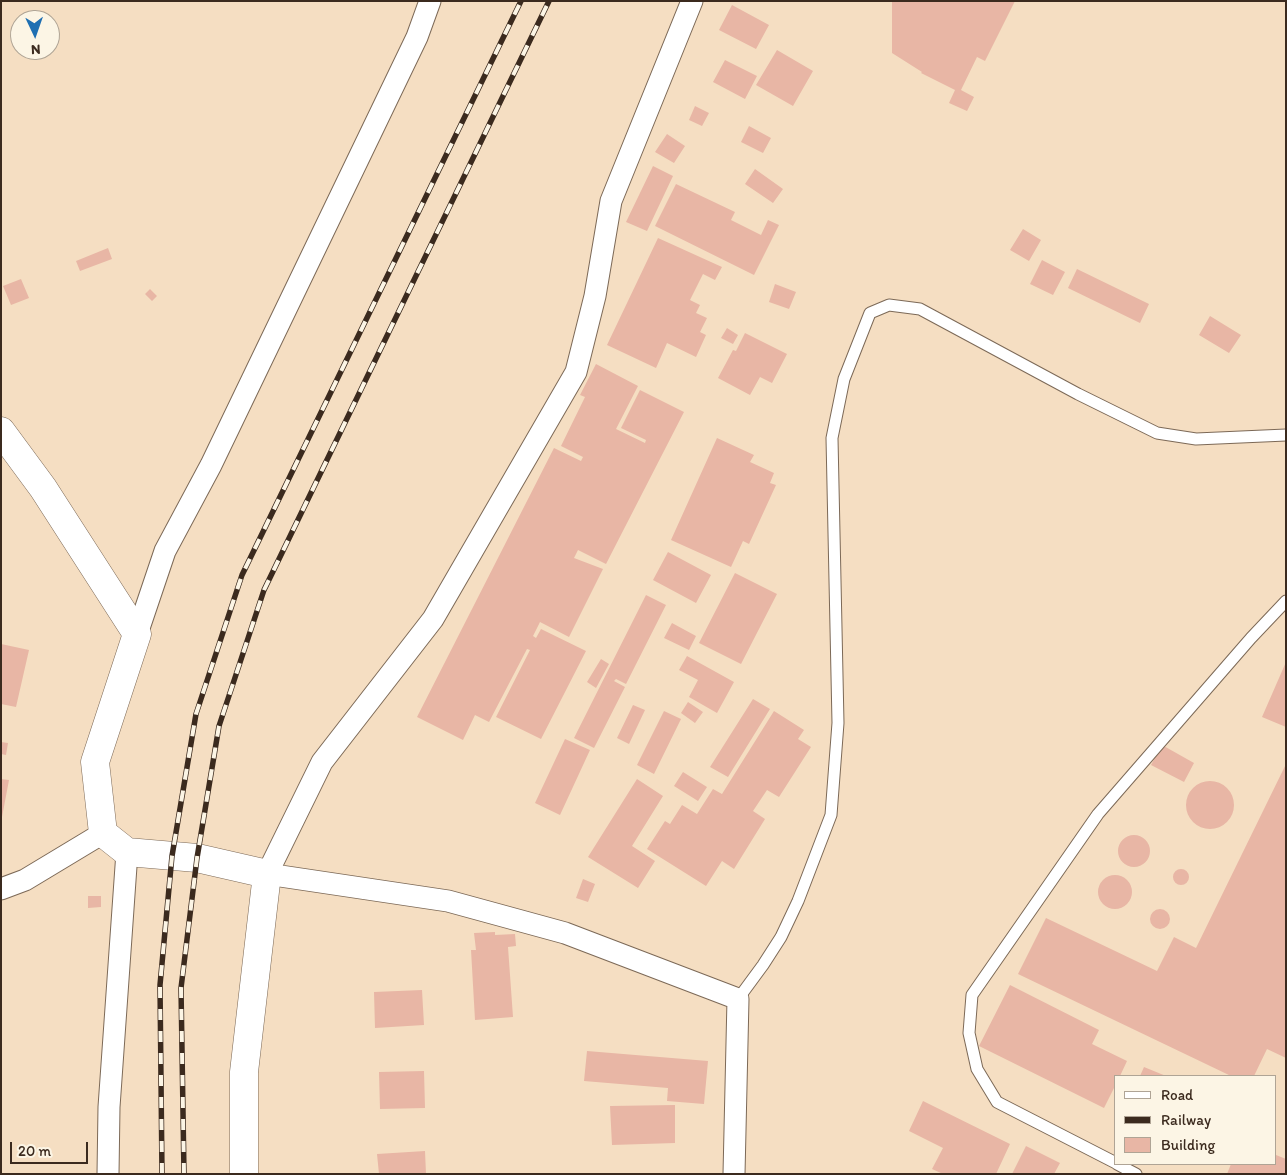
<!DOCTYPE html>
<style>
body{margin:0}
#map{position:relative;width:1287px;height:1175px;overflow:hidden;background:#f5dec2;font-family:Itim,sans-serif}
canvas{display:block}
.frame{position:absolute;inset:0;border:2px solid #3b2a1e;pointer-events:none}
.legend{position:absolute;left:1114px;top:1075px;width:162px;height:90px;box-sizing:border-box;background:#fcf5e5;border:1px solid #afa495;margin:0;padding:6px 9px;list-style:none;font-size:15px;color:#3b2a1e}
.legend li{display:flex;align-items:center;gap:10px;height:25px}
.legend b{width:25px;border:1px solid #afa495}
.north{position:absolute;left:10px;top:10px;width:50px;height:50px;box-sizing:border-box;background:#fcf5e5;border:1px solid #afa495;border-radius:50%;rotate:177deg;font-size:14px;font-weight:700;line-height:20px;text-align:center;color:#3b2a1e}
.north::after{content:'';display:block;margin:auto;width:18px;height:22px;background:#1f6fb2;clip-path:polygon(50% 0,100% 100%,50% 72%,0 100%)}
.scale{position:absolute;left:10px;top:1142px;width:78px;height:22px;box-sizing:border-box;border:2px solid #3b2a1e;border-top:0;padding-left:6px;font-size:15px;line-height:18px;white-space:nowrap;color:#3b2a1e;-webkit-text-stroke:4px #fcf5e5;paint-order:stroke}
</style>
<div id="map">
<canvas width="1287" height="1175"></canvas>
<div class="frame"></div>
<ul class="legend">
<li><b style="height:6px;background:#fff"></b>Road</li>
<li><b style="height:6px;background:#3b2a1e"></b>Railway</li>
<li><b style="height:14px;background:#e8b6a5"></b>Building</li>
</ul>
<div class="north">N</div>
<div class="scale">20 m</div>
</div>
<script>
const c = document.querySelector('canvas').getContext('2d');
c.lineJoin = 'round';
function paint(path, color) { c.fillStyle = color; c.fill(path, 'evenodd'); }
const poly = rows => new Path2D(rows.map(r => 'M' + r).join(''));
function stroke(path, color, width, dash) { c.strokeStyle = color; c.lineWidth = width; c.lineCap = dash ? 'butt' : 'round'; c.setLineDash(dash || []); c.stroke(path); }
paint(poly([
 [892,1,1015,1,985,61,977,57,961,90,974,97,967,111,949,103,955,90,921,73,922,72,892,53],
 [732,5,769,25,756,49,719,30],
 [777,50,813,71,793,106,756,85],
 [725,60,757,76,745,99,713,82],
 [695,106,709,113,702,126,689,120],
 [749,126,771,138,763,153,741,142],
 [667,134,685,146,674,163,655,152],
 [653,166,673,176,647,231,626,222],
 [755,169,783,189,773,203,745,184],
 [676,184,735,212,731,220,761,235,768,220,779,225,754,275,655,226],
 [1023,229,1041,240,1029,261,1010,250],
 [658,238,722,267,715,280,703,274,690,300,700,305,696,313,707,318,700,332,706,335,696,357,667,343,656,368,607,345],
 [108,248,112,259,80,271,76,261],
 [1042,260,1065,272,1053,295,1030,284],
 [1077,269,1149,304,1140,323,1068,288],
 [21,279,29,298,11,305,3,286],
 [775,284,796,292,789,309,769,302],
 [150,289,157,296,152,301,145,294],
 [1210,316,1241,335,1229,353,1199,335],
 [727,328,738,335,733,344,721,338],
 [745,333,787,354,772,383,760,377,750,395,718,378,733,350,736,351],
 [596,364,638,386,616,429,645,443,646,440,621,428,640,390,684,412,606,564,578,550,574,558,603,569,569,637,540,622,533,636,536,638,541,629,586,651,541,739,496,717,530,650,527,649,489,722,475,715,463,740,417,717,554,448,581,461,583,457,561,446,585,397,580,395],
 [717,438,754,455,750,462,774,473,770,483,776,485,749,544,743,541,731,567,671,540],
 [668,552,711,575,696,603,653,580],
 [735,573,777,594,741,664,699,643],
 [646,595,666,605,626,684,616,679,614,681,625,687,594,748,574,738],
 [672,623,696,636,689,650,664,638],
 [1,644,29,650,16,707,1,704],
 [687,656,734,682,717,713,689,697,698,680,679,670],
 [601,659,609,664,596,688,587,682],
 [1286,662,1286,727,1262,717],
 [753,699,770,709,728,777,710,767],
 [688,702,703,712,695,723,681,713],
 [633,705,645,710,629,744,617,738],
 [664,711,681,719,654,774,637,765],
 [774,711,804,730,798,739,811,747,779,797,767,790,753,811,765,819,734,869,722,861,706,886,647,849,665,821,670,824,682,805,697,814,713,789,722,794],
 [565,739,590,750,560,815,535,803],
 [1,742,8,743,6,755,1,754],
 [1162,745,1194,763,1184,782,1151,765],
 [1286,764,1286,1058,1267,1049,1254,1076,1231,1076,1018,974,1046,918,1157,971,1174,937,1196,948],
 [683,772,707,787,698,801,674,786],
 [1,779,9,780,2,817,1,817],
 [637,779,663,796,632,846,655,861,638,888,588,857],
 '1186 805a24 24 0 1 1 48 0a24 24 0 1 1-48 0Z',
 '1118 851a16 16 0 1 1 32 0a16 16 0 1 1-32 0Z',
 '1173 877a8 8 0 1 1 16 0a8 8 0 1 1-16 0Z',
 '1098 892a17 17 0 1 1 34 0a17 17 0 1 1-34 0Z',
 [583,879,595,884,588,902,576,898],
 [88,896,101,896,101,907,88,908],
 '1150 919a10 10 0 1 1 20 0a10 10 0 1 1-20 0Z',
 [495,932,495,935,515,934,516,946,508,947,513,1017,475,1020,471,950,476,950,474,933],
 [1010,985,1099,1030,1092,1044,1127,1061,1120,1076,1116,1076,1116,1084,1104,1108,979,1046],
 [422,990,424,1025,375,1028,374,992],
 [587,1051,708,1061,704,1104,667,1101,668,1088,584,1081],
 [1144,1067,1166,1076,1140,1076],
 [424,1071,425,1108,380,1109,379,1072],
 [923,1101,1010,1144,996,1174,943,1174,932,1169,943,1148,909,1131],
 [675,1105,675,1143,612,1145,610,1106],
 [1026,1146,1060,1163,1054,1174,1012,1174],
 [425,1151,426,1174,379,1174,377,1154],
 [1276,1155,1286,1159,1286,1174,1227,1174,1231,1164,1276,1164]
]), '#e8b6a5');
const service = poly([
 [738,999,763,965,781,937,798,901,831,815,838,723,832,438,844,379,870,313,889,305,920,309,1078,394,1157,433,1196,439,1286,435],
 [1116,1163,997,1102,977,1069,969,1033,972,995,1098,814,1251,638,1286,601],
 [1117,1164,1136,1174]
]);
const minor = poly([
 [692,1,611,201,595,296,576,372,433,619,322,762,267,874,448,901,565,933,738,999,734,1174],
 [137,634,165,551,211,465,417,37,430,1],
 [1,889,25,880,103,833],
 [108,1174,109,1107,127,852]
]);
const tertiary = poly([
 [1,431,43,488,137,634,95,762,103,833,127,852,197,858,267,874,244,1072,244,1174]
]);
stroke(service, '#7c6957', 13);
stroke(minor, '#7c6957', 23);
stroke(tertiary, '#7c6957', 29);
stroke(service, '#fff', 11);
stroke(minor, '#fff', 21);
stroke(tertiary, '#fff', 28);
const rail = poly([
 [162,1174,160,985,172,856,196,714,242,575,521,1],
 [184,1174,181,988,197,858,219,726,264,590,549,1]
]);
stroke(rail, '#3b2a1e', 5.5);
stroke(rail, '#fcf5e5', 4, [11]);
</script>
